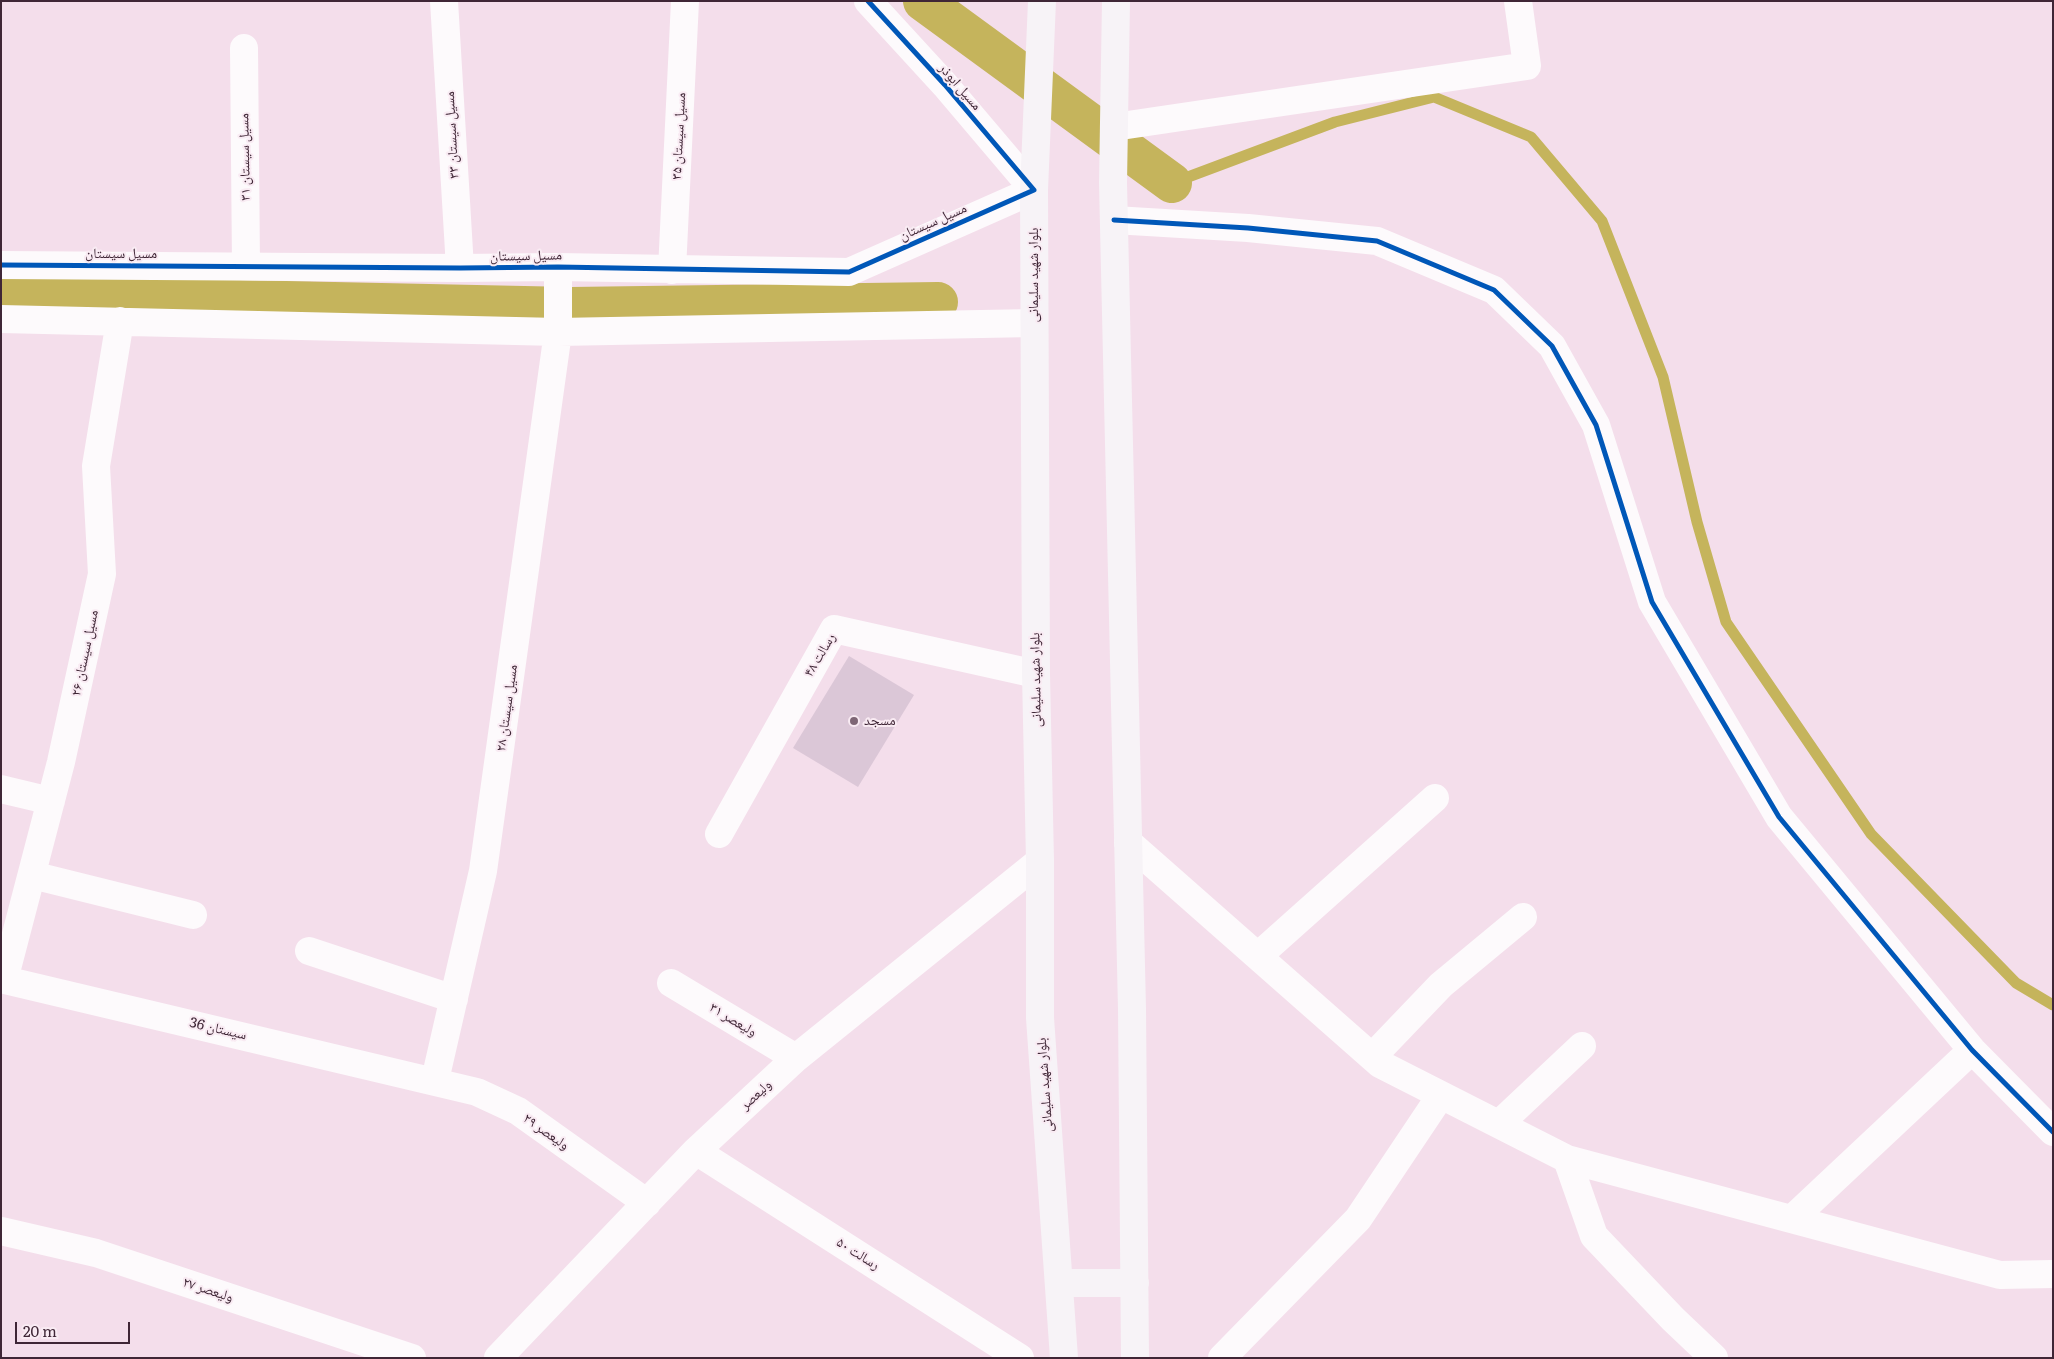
<!DOCTYPE html>
<meta charset="utf-8">
<style>
body{margin:0}
#map{position:relative;width:2054px;height:1359px;overflow:hidden;background:#f4deeb;font-family:Literata,serif}
canvas{display:block}
.frame{position:absolute;inset:0;border:2px solid #3f2636;pointer-events:none}
.scale{position:absolute;left:15px;top:1322px;width:115px;height:22px;box-sizing:border-box;border:2px solid #3f2636;border-top:0;padding-left:6px;font-size:15px;line-height:18px;white-space:nowrap;color:#3f2636;-webkit-text-stroke:4px #f9ebf3;paint-order:stroke}
</style>
<div id="map">
<canvas width="2054" height="1359"></canvas>
<div class="frame"></div>
<div class="scale">20 m</div>
</div>
<script>
const c = document.querySelector('canvas').getContext('2d');
c.lineJoin = 'round';
const poly = rows => new Path2D(rows.map(r => 'M' + r).join(''));
function stroke(path, color, width, dash) { c.strokeStyle = color; c.lineWidth = width; c.lineCap = dash ? 'butt' : 'round'; c.setLineDash(dash || []); c.stroke(path); }
function paint(path, color) { c.fillStyle = color; c.fill(path, 'evenodd'); }
function drawText(font, color, halo, rows, align = 'center') {
  c.font = font + ' Literata,"Noto Naskh Arabic",serif'; c.lineWidth = 4; c.setLineDash([]); c.textBaseline = 'middle'; c.strokeStyle = halo; c.fillStyle = color; for (const [text, x, y, turn = 0] of rows) {
    c.save(); c.translate(x, y); c.rotate((+turn || 0) * Math.PI / 180); c.textAlign = isNaN(turn) ? turn : align; if (halo) c.strokeText(text, 0, 0); c.fillText(text, 0, 0); c.restore();
  }
}
stroke(poly([
 [1172,183,1335,122,1434,97,1531,137,1602,221,1663,377,1697,522,1726,622,1871,834,2016,983,2053,1005]
]), '#c5b45c', 11);
stroke(poly([
 [923,1,1172,183],
 [1,295,571,307,938,302]
]), '#c5b45c', 40);
paint(poly([
 [849,656,914,695,858,787,793,748]
]), '#dbc7d7');
stroke(poly([
 [444,1,460,268],
 [244,48,246,266],
 [1114,127,1527,66,1518,1],
 [1114,220,1248,228,1377,241,1494,290,1552,346,1596,425,1652,602,1779,817,1972,1050,2053,1132],
 [1,265,460,268,558,267,849,272,1034,190,945,85,868,1],
 [672,270,685,1],
 [1,319,558,332,1034,323],
 [1,789,51,801],
 [719,834,834,629,1036,674],
 [1128,842,1380,1064,1567,1159,2000,1275,2053,1274],
 [32,875,193,915],
 [309,951,454,999],
 [1258,956,1435,798],
 [1,979,477,1092,518,1111,647,1203],
 [4,980,61,762,102,574,96,466,120,321],
 [671,983,796,1058],
 [1373,1056,1441,985,1523,917],
 [435,1080,483,871,558,332,558,267],
 [1499,1124,1582,1046],
 [696,1151,1020,1358],
 [1567,1159,1594,1236,1673,1319,1714,1358],
 [1793,1218,1972,1050],
 [1,1231,96,1253,412,1358],
 [498,1358,696,1151,796,1058,1040,861],
 [1222,1358,1358,1219,1441,1095]
]), '#fdfafc', 28);
stroke(poly([
 [1042,1,1034,190,1036,674,1040,861,1040,1018,1064,1358],
 [1116,1,1113,183,1132,1009,1135,1358],
 [1059,1283,1135,1283]
]), '#f7f3f7', 28);
stroke(poly([
 [1114,220,1248,228,1377,241,1494,290,1552,346,1596,425,1652,602,1779,817,1972,1050,2053,1132],
 [1,265,460,268,558,267,849,272,1034,190,945,85,868,1]
]), '#0057b8', 5);
for (const [x, y, r, color] of [
 [854,721,5,"#7e6675"]
]) { const dot = new Path2D(); dot.arc(x, y, r, 0, 2 * Math.PI); c.fillStyle = color; c.fill(dot); stroke(dot, '#f9ebf3', 2); }
drawText('14px', '#3f2636', '#f9ebf3', [
 ["مسیل ابوذر",960,87,49],
 ["مسیل سیستان ۳۳",452,135,-93],
 ["مسیل سیستان ۳۵",679,136,-87],
 ["مسیل سیستان ۳۱",245,157,-91],
 ["مسیل سیستان",933,222,-24],
 ["مسیل سیستان",121,254],
 ["مسیل سیستان",526,256,-1],
 ["بلوار شهید سلیمانی",1034,275,-90],
 ["مسیل سیستان ۲۶",85,653,-78],
 ["رسالت ۴۸",820,655,-59],
 ["بلوار شهید سلیمانی",1036,680,-91],
 ["مسیل سیستان ۲۸",507,708,-82],
 ["ولیعصر ۳۱",733,1020,31],
 ["سیستان 36",218,1029,13],
 ["بلوار شهید سلیمانی",1045,1085,-94],
 ["ولیعصر",756,1095,-43],
 ["ولیعصر ۲۹",546,1132,35],
 ["رسالت ۵۰",858,1254,32],
 ["ولیعصر ۲۷",208,1290,18]
]);
drawText('14px', '#3f2636', '#f9ebf3', [
 ["مسجد",864,721]
], 'left');
</script>
